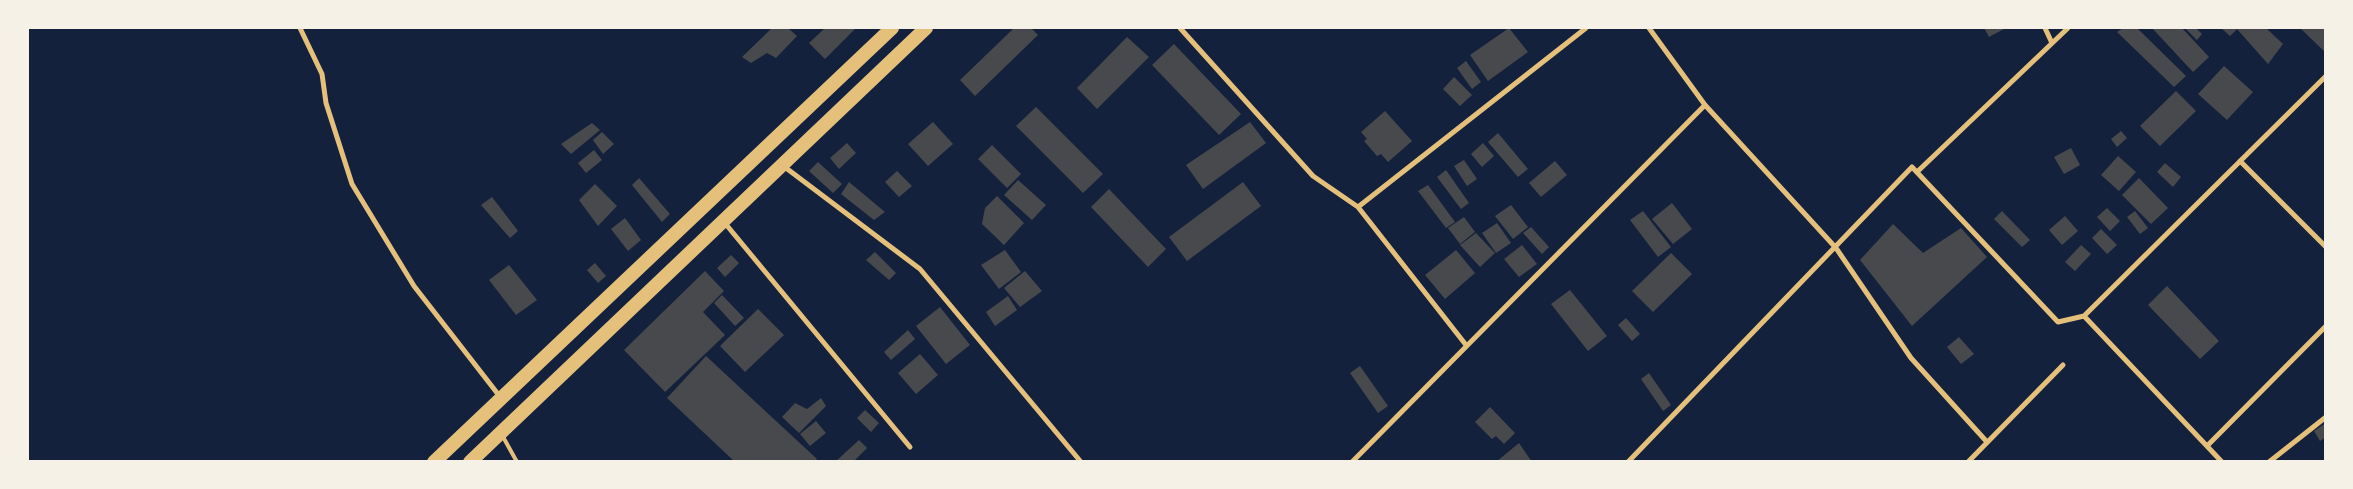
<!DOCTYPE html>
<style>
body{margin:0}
#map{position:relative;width:2353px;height:489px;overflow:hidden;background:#14213d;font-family:"Times New Roman",serif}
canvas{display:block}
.frame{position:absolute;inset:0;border:29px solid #f6f1e7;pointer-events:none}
</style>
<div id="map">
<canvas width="2353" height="489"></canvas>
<div class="frame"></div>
</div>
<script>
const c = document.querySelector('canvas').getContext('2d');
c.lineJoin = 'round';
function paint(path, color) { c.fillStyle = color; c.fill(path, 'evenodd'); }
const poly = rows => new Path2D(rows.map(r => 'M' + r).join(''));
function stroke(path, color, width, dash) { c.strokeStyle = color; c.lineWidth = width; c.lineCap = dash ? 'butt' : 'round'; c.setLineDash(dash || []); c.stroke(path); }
paint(poly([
 [772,28,788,28,797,36,776,58,767,53,751,63,742,57],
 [825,28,856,28,825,59,809,43],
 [1014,28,1031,28,1038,35,975,96,960,80],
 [1509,28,1528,52,1488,81,1470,55],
 [1984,28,2003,28,2004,29,1989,37],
 [2123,28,2137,28,2186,76,2174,87,2117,32],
 [2152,28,2182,28,2209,57,2193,72],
 [2185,28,2196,28,2202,34,2197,40],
 [2221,28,2266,28,2283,44,2268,64,2237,29,2230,36],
 [2300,28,2326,28,2326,53],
 [1127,37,1149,57,1097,109,1077,88],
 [1174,44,1241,114,1219,135,1152,65],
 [1466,61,1481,82,1472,89,1457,68],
 [2224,66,2253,92,2227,120,2198,94],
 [1454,77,1472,95,1460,106,1443,89],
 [2176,91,2196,111,2160,146,2140,126],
 [1036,107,1103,174,1083,193,1016,126],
 [1385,111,1412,141,1388,162,1381,154,1377,156,1364,141,1367,139,1361,132],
 [933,122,953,144,928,166,908,144],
 [1250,122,1266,143,1203,189,1186,165],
 [592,123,600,130,571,154,561,144],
 [2121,131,2127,138,2117,147,2111,139],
 [602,132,614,144,603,154,593,140],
 [1498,133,1528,169,1518,177,1488,142],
 [847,143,856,153,839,169,830,158],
 [1483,143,1494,156,1482,167,1471,154],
 [992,145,1021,174,1007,188,978,159],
 [2071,148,2080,165,2064,174,2054,157],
 [594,150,602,160,586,173,578,163],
 [2118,156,2136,172,2119,191,2101,175],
 [1464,160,1477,179,1467,186,1454,166],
 [1555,161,1567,175,1541,197,1529,183],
 [818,162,842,184,833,193,809,171],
 [2165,163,2181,177,2173,187,2157,172],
 [1446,170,1469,203,1461,209,1437,177],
 [897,171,912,186,899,197,885,182],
 [639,178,670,214,662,222,632,185],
 [2139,178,2168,208,2151,224,2122,195],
 [1018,180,1046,205,1032,220,1004,195],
 [849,182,885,212,874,220,841,194],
 [1243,182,1261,206,1187,261,1169,237],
 [595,184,617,206,598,226,579,200],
 [1428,185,1455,222,1446,228,1418,191],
 [1109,189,1166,249,1148,267,1091,207],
 [997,196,1024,223,1004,245,982,224,985,208],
 [492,197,518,231,510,238,481,205],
 [1672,203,1692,229,1673,244,1652,219],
 [1511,205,1528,227,1513,239,1495,216],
 [2107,208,2120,221,2110,231,2097,217],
 [1643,211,1671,247,1658,257,1630,220],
 [2002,211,2030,240,2022,247,1994,219],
 [2135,211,2148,228,2140,234,2127,217],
 [2065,216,2078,231,2062,245,2049,230],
 [1464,217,1475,232,1460,244,1448,228],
 [625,218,641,240,628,251,611,229],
 [1497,223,1511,243,1496,253,1482,233],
 [1893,224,1923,253,1961,228,1987,257,1912,326,1860,260],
 [1531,227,1549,247,1542,254,1523,233],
 [2101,229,2117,245,2107,254,2092,238],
 [1476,233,1495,253,1480,267,1460,245],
 [1522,245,1537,264,1519,277,1504,259],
 [2081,245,2091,254,2075,271,2065,262],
 [1005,250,1021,272,999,289,981,265],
 [1456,250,1475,273,1445,299,1425,275],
 [875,252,896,273,889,280,866,260],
 [1671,253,1692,274,1653,312,1632,291],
 [731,255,739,263,725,277,717,268],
 [595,263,606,276,598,283,587,270],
 [509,265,537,300,516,315,489,280],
 [705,271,724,291,703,312,725,335,665,392,624,350],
 [1025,271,1042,291,1020,307,1004,288],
 [2167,286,2219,341,2200,359,2148,305],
 [1570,290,1607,336,1588,351,1551,304],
 [722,295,744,318,735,326,714,303],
 [1008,296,1017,310,995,326,986,312],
 [940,307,970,345,946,364,916,326],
 [758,309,784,335,745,372,720,346],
 [1626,318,1640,334,1632,341,1618,325],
 [908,330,915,339,891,360,884,352],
 [1959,337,1974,354,1961,364,1947,347],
 [920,354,938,375,916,394,898,373],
 [706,356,817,459,814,462,735,462,667,398],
 [1360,366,1388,406,1378,413,1350,373],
 [1649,373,1671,405,1663,411,1641,379],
 [821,398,826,406,799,433,782,417,795,403,807,409],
 [1490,407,1515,433,1504,444,1496,436,1492,439,1475,422],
 [865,410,879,423,871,432,857,418],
 [816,421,826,433,810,446,800,434],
 [2326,423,2326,437,2320,441,2314,431],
 [859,440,867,448,853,462,835,462],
 [1519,443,1532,462,1496,462]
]), '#48494c');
stroke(poly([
 [502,435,517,462]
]), '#e5c07b', 4);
stroke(poly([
 [300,28,322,74,326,103,352,184,414,286,501,398],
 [1180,28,1313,176,1358,207,1466,345],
 [1649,28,1705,105,1836,248,1911,358,1987,442],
 [2045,28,2052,43],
 [2240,161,2326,247],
 [782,165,920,269,1081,462],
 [1917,172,2068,28],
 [1358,207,1586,28],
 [724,222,910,447],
 [2084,316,2222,462],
 [2207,446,2326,326],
 [1352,462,1705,105],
 [1628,462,1912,167,2058,322,2084,316,2326,76],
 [1968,462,2063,365],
 [2269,462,2326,417]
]), '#e5c07b', 5);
stroke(poly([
 [434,462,892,28],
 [470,462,926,28]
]), '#e5c07b', 14);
</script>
